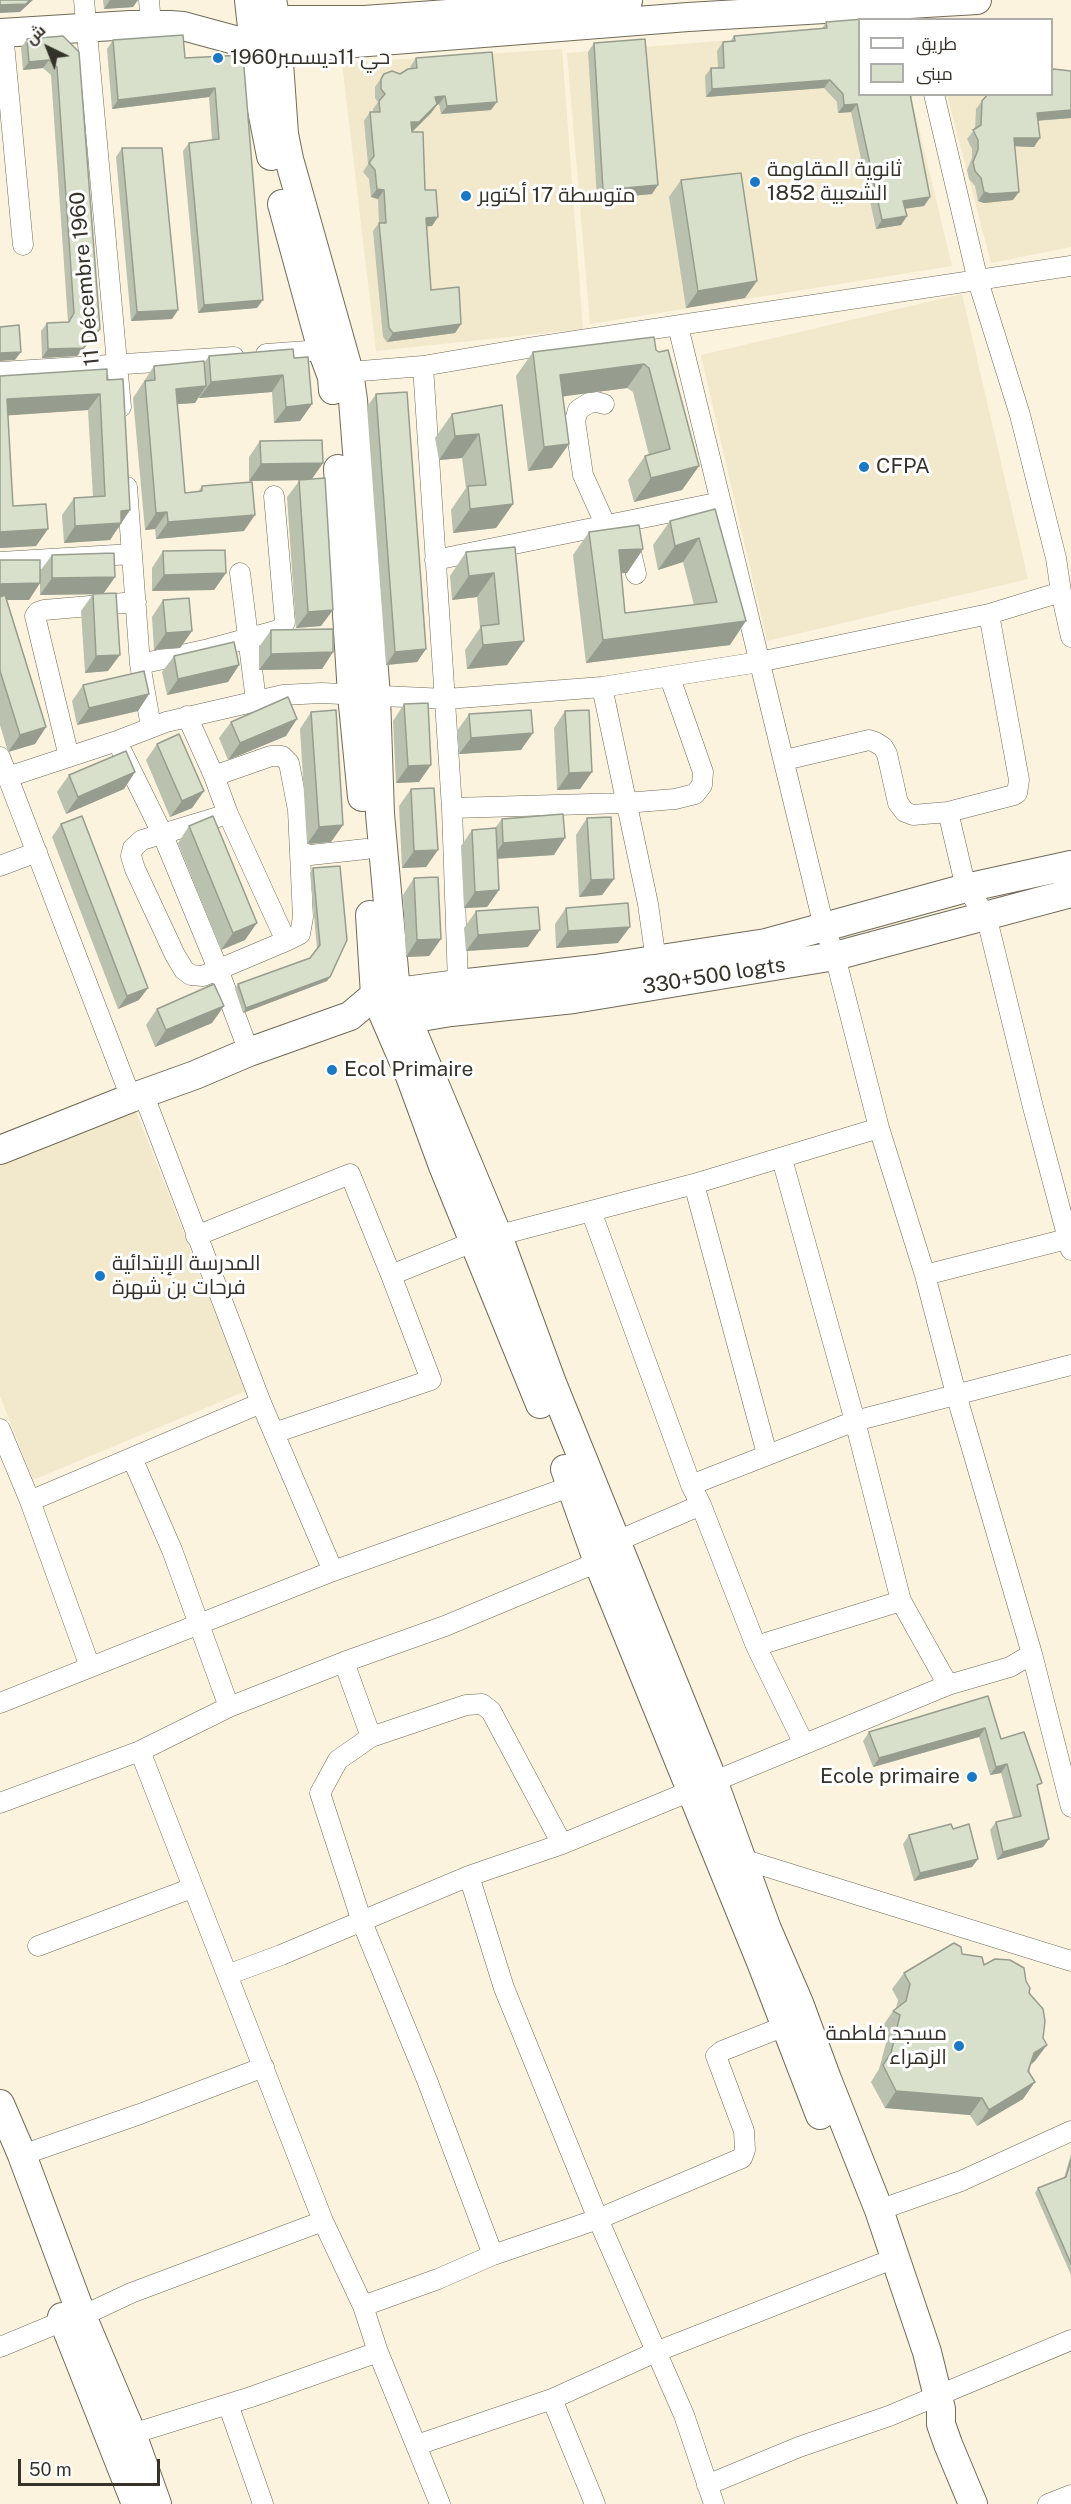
<!DOCTYPE html>
<meta charset="utf-8">
<style>
body{margin:0}
#map{position:relative;width:1071px;height:2504px;overflow:hidden;background:#fbf3de;font-family:"Public Sans",Cairo,sans-serif}
canvas{display:block}
.legend{position:absolute;left:858px;top:18px;width:195px;height:78px;box-sizing:border-box;background:#fff;border:2px solid #aeadaa;margin:0;padding:8px 10px;list-style:none;font-size:18px;color:#35322a}
.legend li{display:flex;align-items:center;gap:12px;height:30px}
.legend b{width:30px;border:2px solid #aeadaa}
.north{position:absolute;left:18px;top:18px;width:60px;height:60px;-webkit-text-stroke:4px #fff;paint-order:stroke;rotate:317deg;font-size:16px;font-weight:700;line-height:24px;text-align:center;color:#35322a}
.north::after{content:'';display:block;margin:auto;width:21px;height:27px;background:#35322a;clip-path:polygon(50% 0,100% 100%,50% 72%,0 100%)}
.scale{position:absolute;left:18px;top:2459px;width:142px;height:27px;box-sizing:border-box;border:3px solid #35322a;border-top:0;padding-left:8px;font-size:18px;line-height:21px;white-space:nowrap;color:#35322a;-webkit-text-stroke:4px #fff;paint-order:stroke}
</style>
<div id="map">
<canvas width="1071" height="2504"></canvas>
<ul class="legend">
<li><b style="height:8px;background:#fff"></b>طريق</li>
<li><b style="height:16px;background:#d8e0cb"></b>مبنى</li>
</ul>
<div class="north">ش</div>
<div class="scale">50 m</div>
</div>
<script>
const c = document.querySelector('canvas').getContext('2d');
c.lineJoin = 'round';
function paint(path, color) { c.fillStyle = color; c.fill(path, 'evenodd'); }
const poly = rows => new Path2D(rows.map(r => 'M' + r).join(''));
function stroke(path, color, width, dash) { c.strokeStyle = color; c.lineWidth = width; c.lineCap = dash ? 'butt' : 'round'; c.setLineDash(dash || []); c.stroke(path); }
function drawText(font, color, halo, rows, align = 'center') {
  c.font = font + ' "Public Sans",Cairo,sans-serif'; c.lineWidth = 6; c.setLineDash([]); c.textBaseline = 'middle'; c.strokeStyle = halo; c.fillStyle = color; for (const [text, x, y, turn = 0] of rows) {
    c.save(); c.translate(x, y); c.rotate((+turn || 0) * Math.PI / 180); c.textAlign = isNaN(turn) ? turn : align; if (halo) c.strokeText(text, 0, 0); c.fillText(text, 0, 0); c.restore();
  }
}
paint(poly([
 [859,30,860,94,911,95,952,266,590,324,567,53],
 [562,49,583,329,376,351,342,63],
 [1071,74,1071,247,991,263,947,95,1052,94],
 [962,294,1028,579,767,641,701,355],
 [135,1109,246,1391,33,1480,0,1396,0,1162]
]), '#f2e8cb');
const street = poly([
 [84,0,121,407],
 [149,0,151,25],
 [3,33,23,245],
 [934,94,978,281,1020,415,1056,558,1061,592,1071,637],
 [678,326,824,927,835,956,879,1128,925,1275,956,1394,1032,1654,1071,1807],
 [266,354,322,350],
 [423,366,452,808,458,984],
 [0,372,234,357],
 [337,375,349,372,423,366,534,347,1071,266],
 [604,404,597,402,589,403,578,410,575,421,583,475,606,526],
 [127,487,140,664],
 [628,539,636,574],
 [435,560,721,502],
 [0,562,132,554],
 [240,573,256,701],
 [602,687,648,904,656,961],
 [187,716,214,776,228,814,286,941,203,976,191,975,184,970,175,955,135,869,131,856,133,848,142,840,228,814],
 [151,727,140,664,209,649,268,633,281,629,285,622,274,496],
 [122,752,162,833,218,969,249,1052],
 [0,757,131,1098],
 [69,757,35,616,38,612,44,610,136,602],
 [785,760,869,740,875,742,883,747,887,754,898,803,905,812,913,815,948,812,1014,795,1017,793,1019,780,989,614],
 [214,776,271,756,282,756,289,763,298,810,303,917,300,934,286,941],
 [8,777,117,741,166,722,283,695,321,693,446,699,602,687,759,662,989,614,1061,592],
 [452,808,625,803,675,799,695,794,702,785,703,772,670,678],
 [948,812,966,888,986,915,1033,1107,1071,1250],
 [301,856,366,849],
 [0,866,37,852],
 [143,1093,261,1403,333,1571],
 [782,1159,855,1421,901,1601,948,1685],
 [694,1184,767,1454],
 [591,1211,691,1485,701,1505,756,1646,804,1744],
 [196,1236,350,1174,391,1275],
 [925,1275,1071,1238],
 [0,1429,30,1501,90,1667],
 [274,1433,431,1380,391,1275,473,1242,694,1184,879,1128],
 [132,1458,172,1550,229,1707],
 [691,1485,855,1421,1071,1365],
 [30,1501,261,1403],
 [615,1542,701,1505],
 [756,1646,901,1601],
 [344,1662,371,1737,338,1760,320,1793,362,1922,427,2080,493,2255],
 [0,1703,333,1571,572,1486],
 [371,1737,466,1705,482,1704,491,1711,562,1844],
 [140,1751,323,2221,363,2306,378,2352,440,2504],
 [0,1803,140,1751,229,1707,344,1662,445,1626,598,1562],
 [742,1859,1071,1961],
 [469,1876,504,1988,598,2219,684,2415,714,2504],
 [38,1946,192,1888],
 [227,1975,281,1955,469,1876,562,1844,948,1685,1010,1667,1032,1654],
 [22,2155,140,2114,264,2067],
 [879,2210,961,2181,1071,2131],
 [363,2306,438,2279,493,2255,598,2219,742,2158,745,2150,744,2131,716,2056,722,2051,785,2026],
 [0,2347,63,2321,82,2316,131,2293,323,2221],
 [552,2399,595,2504],
 [228,2404,263,2504],
 [132,2434,251,2397,378,2352],
 [417,2445,552,2399,658,2351,880,2264],
 [707,2485,799,2447,889,2416,1071,2340],
 [1048,2504,1071,2495]
]);
const secondary = poly([
 [249,0,260,100,271,156],
 [272,0,276,20,284,134,289,159,349,372,353,400,376,696,380,814,396,992,498,1236,552,1383,714,1783,767,1929,799,2003,827,2079,879,2210,927,2352,941,2409,941,2424,948,2444,973,2504],
 [258,20,364,20,628,1],
 [0,33,130,25,170,25,183,26,253,45,317,46,688,17,977,0],
 [282,204,322,350,332,377,333,390],
 [338,469,352,695,362,797],
 [370,915,375,995,410,1076,443,1166,540,1404],
 [391,1022,451,1012,574,999,835,956,1071,893],
 [0,1150,131,1098,195,1075,249,1052,350,1016,375,995,458,984,595,969,766,943,966,888,1071,865],
 [565,1469,598,1562,761,1962,820,2115],
 [0,2104,22,2155,82,2316,132,2434,157,2504],
 [62,2317,136,2504]
]);
stroke(street, '#706a57', 21);
stroke(secondary, '#706a57', 30);
stroke(street, '#fff', 20);
stroke(secondary, '#fff', 28);
paint(poly([
 [103,0,138,0,133,7,104,9],
 [826,22,860,94,914,94,911,98,930,197,924,206,905,208,907,216,901,225,876,229,851,112,838,113,837,102,824,88,706,97,705,76,711,68,718,68,717,51,723,42,730,42,734,36,822,29],
 [63,36,100,329,94,337,77,356,42,358,41,331,47,323,68,322,51,75,43,68,23,70,21,48,27,39],
 [113,40,185,58,243,55,257,308,198,313,183,151,189,143,212,140,209,97,112,109,107,49],
 [594,43,652,194,597,199,588,52],
 [416,58,491,110,441,114,439,104,437,105,431,113,413,131,412,131,432,226,427,226,431,290,461,324,455,333,387,342,383,337,373,231,379,223,378,199,371,197,369,179,363,172,368,164,364,121,370,112,373,112,373,109,378,102,375,98,375,87,384,74,400,74,411,68,410,67],
 [1071,71,1071,118,1038,121,1034,147,1015,146,1013,200,984,203,978,201,975,186,969,179,967,170,972,158,972,149,967,139,975,129,976,109,982,101],
 [122,148,178,310,172,319,131,321,116,157],
 [681,180,745,298,686,308,669,197],
 [656,350,699,466,682,490,634,502,628,480,645,456,649,455,633,392,627,388,563,396,552,468,528,471,516,376,533,352],
 [209,356,294,358,312,404,300,421,274,423,272,392,199,398,199,396,195,403,177,404,185,493,198,492,202,486,244,531,156,539,155,529,145,530,133,398,154,366,204,363],
 [0,376,107,380,130,510,110,540,64,543,62,515,74,498,93,497,88,410,8,415,13,506,48,529,36,546,0,548],
 [376,394,426,649,417,662,386,665,367,407],
 [502,405,513,504,496,528,453,533,451,510,466,488,462,458,439,460,435,438,452,414],
 [260,441,323,463,312,479,321,626,296,628,287,497,300,480,249,481,249,457],
 [715,509,730,645,586,663,573,555,589,532,643,549,627,573,621,573,625,613,694,605,683,562,658,570,653,545,670,521],
 [515,547,524,641,507,665,467,669,465,650,480,628,477,597,452,600,450,576,466,552],
 [163,551,226,573,214,590,152,591,152,568],
 [52,555,115,577,103,594,108,671,85,673,81,611,93,594,103,594,40,595,40,583,29,600,7,600,46,727,35,744,8,752,0,725,0,560,40,571],
 [163,600,192,631,180,648,154,650,152,617],
 [271,630,333,652,322,669,259,670,259,647],
 [174,656,239,665,228,682,167,695,162,672],
 [83,685,149,694,138,711,77,725,72,701],
 [404,704,419,782,396,783,393,721],
 [565,711,592,772,580,789,557,790,554,728],
 [311,712,343,825,331,842,307,844,300,729],
 [469,714,521,750,459,754,457,731],
 [231,722,286,736,228,760,219,738],
 [157,744,204,791,192,808,170,817,146,760],
 [135,772,124,789,66,814,57,792,69,775],
 [411,789,438,850,426,867,402,868,399,806],
 [587,818,614,879,602,895,579,897,576,835],
 [502,819,554,855,497,859,499,890,487,907,464,908,461,846,472,830,495,828],
 [61,824,139,1000,118,1009,52,837],
 [189,826,245,940,221,950,178,843],
 [313,868,330,977,327,981,243,1013,235,989,238,984,310,958,317,948,310,873],
 [414,878,441,939,429,956,406,957,403,895],
 [566,908,618,943,556,948,555,924],
 [476,911,528,947,466,951,464,928],
 [157,1009,212,1023,155,1047,146,1025],
 [988,1696,1001,1739,1038,1789,1049,1839,1043,1847,997,1860,990,1830,996,1822,1013,1818,1001,1773,990,1775,979,1737,873,1767,863,1741,869,1732],
 [953,1829,978,1859,972,1867,914,1881,903,1844,909,1835],
 [962,1954,984,1965,1026,1981,1029,1993,1035,2061,1031,2065,1023,2099,977,2126,970,2115,885,2108,871,2082,879,2069,889,2032,882,2027,893,2011,896,2008,898,2000,892,1989,904,1973],
 [1071,2154,1071,2275,1035,2193,1038,2188,1064,2178]
]), '#bac1af');
paint(poly([
 [30,0,33,0,20,12,0,13,0,5],
 [110,0,138,0,133,7,104,9],
 [49,60,43,68,23,70,29,62],
 [830,80,824,88,706,97,712,89],
 [215,88,209,97,112,109,118,100],
 [445,96,439,104,437,105,431,113,413,131,405,131,411,122,435,97],
 [497,102,491,110,441,114,447,106],
 [857,104,851,112,838,113,844,105],
 [1071,110,1071,118,1031,121,1037,113],
 [1014,138,1040,138,1034,147,1008,146],
 [658,185,652,194,597,199,603,190],
 [377,189,384,190,378,199,371,197],
 [984,192,1019,192,1013,200,984,203,978,201],
 [930,197,924,206,897,210,903,201],
 [907,216,901,225,876,229,882,220],
 [438,217,432,226,420,227,426,218],
 [757,281,745,298,686,308,698,291],
 [263,300,257,308,198,313,204,305],
 [178,310,172,319,131,321,137,312],
 [461,324,455,333,387,342,393,333],
 [100,329,94,337,77,356,42,358,48,349],
 [21,352,15,360,0,361,0,353],
 [644,364,627,388,544,399,560,375],
 [283,375,272,392,199,398,211,382],
 [206,386,195,403,164,405,176,389],
 [100,394,88,410,0,416,7,399],
 [312,404,300,421,274,423,286,407],
 [479,434,462,458,439,460,455,436],
 [569,444,552,468,528,471,544,447],
 [323,463,311,480,249,481,261,464],
 [699,466,682,490,634,502,651,478],
 [513,504,496,528,453,533,470,509],
 [130,510,110,540,64,543,75,526,121,511],
 [167,512,155,529,145,530,156,513],
 [255,515,244,531,156,539,168,522],
 [48,529,36,546,0,548,0,532],
 [699,538,683,562,658,570,675,546],
 [643,549,627,573,602,574,619,550],
 [226,573,214,590,152,591,164,575],
 [494,573,477,597,452,600,469,576],
 [115,577,103,594,40,595,52,578],
 [40,583,29,600,0,600,0,584],
 [333,610,321,626,296,628,308,612],
 [746,621,730,645,586,663,603,640],
 [192,631,180,648,154,650,166,633],
 [524,641,507,665,467,669,483,645],
 [426,649,417,662,386,665,395,652],
 [333,652,322,669,259,670,271,654],
 [120,655,108,671,85,673,96,656],
 [239,665,228,682,167,695,178,679],
 [149,694,138,711,77,725,89,708],
 [297,719,286,736,228,760,240,743],
 [46,727,35,744,8,752,20,735],
 [533,733,521,750,459,754,471,738],
 [431,765,419,782,396,783,408,766],
 [135,772,124,789,66,814,78,797],
 [592,772,580,789,557,790,569,773],
 [204,791,192,808,170,817,182,801],
 [343,825,331,842,307,844,319,827],
 [565,838,554,855,491,859,503,843],
 [438,850,426,867,402,868,414,851],
 [614,879,602,895,579,897,591,880],
 [499,890,487,907,464,908,475,892],
 [257,923,245,940,221,950,233,933],
 [630,927,618,943,556,948,568,931],
 [540,930,528,947,466,951,478,935],
 [441,939,429,956,406,957,417,940],
 [330,977,327,981,243,1013,246,1008],
 [148,988,139,1000,118,1009,127,996],
 [224,1006,212,1023,155,1047,166,1030],
 [985,1728,979,1737,873,1767,879,1758],
 [1007,1764,1001,1773,990,1775,996,1767],
 [1049,1839,1043,1847,997,1860,1003,1852],
 [978,1859,972,1867,914,1881,920,1873],
 [1047,2045,1035,2061,1023,2069,1034,2053],
 [1035,2082,1023,2099,977,2126,989,2110],
 [896,2091,982,2098,970,2115,885,2108]
]), '#979d8e');
const building = poly([
 [0,0,30,0,26,4,0,5,0,0],
 [864,19,864,20,860,20,860,94,910,94,930,197,903,201,907,216,882,220,857,104,844,105,843,94,830,80,712,89,711,68,724,68,723,42,735,41,734,36,827,28,826,22,864,19],
 [183,35,185,58,243,55,263,300,204,305,189,143,219,139,215,88,118,100,113,40,183,35],
 [63,36,79,52,100,329,83,348,48,349,47,323,69,322,74,313,57,67,49,60,29,62,27,39,63,36],
 [645,39,658,185,603,190,594,43,645,39],
 [492,52,497,102,447,106,445,96,435,97,437,104,419,122,411,122,412,132,423,132,425,190,436,190,438,217,426,218,431,290,459,287,461,324,393,333,389,328,379,223,386,223,384,190,377,189,375,170,369,163,374,156,370,112,380,112,379,101,385,94,381,89,381,79,384,74,392,71,400,74,408,69,417,68,416,58,492,52],
 [1054,69,1071,71,1071,110,1037,113,1040,138,1014,138,1019,192,990,194,984,192,981,178,975,171,973,162,978,150,978,140,973,130,981,125,982,101,988,94,1052,94,1052,70,1054,69],
 [122,148,162,148,178,310,137,312,122,148],
 [741,173,757,281,698,291,681,180,741,173],
 [19,325,21,352,0,353,0,327,19,325],
 [654,337,656,350,659,352,668,350,699,466,651,478,645,456,670,449,649,368,644,364,560,375,569,444,544,447,533,352,654,337],
 [293,349,294,358,308,357,312,404,286,407,283,375,211,382,209,356,293,349],
 [204,361,206,386,176,389,185,493,202,491,202,486,252,482,255,515,168,522,167,512,156,513,145,381,155,380,154,366,204,361],
 [107,369,107,380,123,379,130,510,121,511,121,523,75,526,74,498,105,496,100,394,7,399,13,506,46,504,48,529,0,532,0,376,107,369],
 [407,392,426,649,395,652,376,394,407,392],
 [502,405,513,504,470,509,468,486,486,485,479,434,455,436,452,414,502,405],
 [322,440,323,463,261,464,260,441,322,440],
 [325,478,333,610,308,612,299,480,325,478],
 [715,509,746,621,603,640,589,532,639,525,643,549,619,550,625,613,717,602,699,538,675,546,670,521,715,509],
 [515,547,524,641,483,645,481,626,499,624,494,573,469,576,466,552,515,547],
 [225,550,226,573,164,575,163,551,225,550],
 [114,553,115,577,52,578,52,555,114,553],
 [0,560,40,560,40,583,0,584,0,560],
 [116,593,120,655,96,656,93,594,116,593],
 [5,595,46,727,20,735,0,671,0,597,5,595],
 [189,598,192,631,166,633,163,600,189,598],
 [333,629,333,652,271,654,271,630,333,629],
 [234,642,239,665,178,679,174,656,234,642],
 [144,671,149,694,89,708,83,685,144,671],
 [288,697,297,719,240,743,231,722,288,697],
 [428,703,431,765,408,766,404,704,428,703],
 [336,710,343,825,319,827,311,712,336,710],
 [531,710,533,733,471,738,469,714,531,710],
 [589,710,592,772,569,773,565,711,589,710],
 [179,734,204,791,182,801,157,744,179,734],
 [126,751,135,772,78,797,69,775,126,751],
 [434,788,438,850,414,851,411,789,434,788],
 [563,814,565,838,503,843,502,819,563,814],
 [82,816,148,988,127,996,61,824,82,816],
 [213,816,257,923,233,933,189,826,213,816],
 [611,817,614,879,591,880,587,818,611,817],
 [496,828,499,890,475,892,472,830,496,828],
 [340,866,347,940,330,977,246,1008,238,984,310,958,320,945,313,868,340,866],
 [438,877,441,939,417,940,414,878,438,877],
 [628,903,630,927,568,931,566,908,628,903],
 [538,907,540,930,478,935,476,911,538,907],
 [214,984,224,1006,166,1030,157,1009,214,984],
 [988,1696,1001,1739,1024,1732,1042,1783,1037,1785,1049,1839,1003,1852,996,1822,1021,1816,1007,1764,996,1767,985,1728,879,1758,869,1732,988,1696],
 [951,1824,953,1829,969,1824,978,1859,920,1873,909,1835,951,1824],
 [954,1943,961,1947,962,1954,982,1957,984,1965,995,1959,1010,1960,1024,1968,1026,1981,1030,1988,1029,1993,1043,2009,1045,2021,1043,2038,1047,2045,1034,2053,1028,2071,1035,2082,989,2110,982,2098,896,2091,883,2065,891,2053,900,2015,893,2011,906,2001,910,1984,904,1973,954,1943],
 [1071,2160,1071,2264,1038,2188,1066,2177,1071,2160]
]);
paint(building, '#d8e0cb');
stroke(building, '#979d8e', 1.5);
for (const [x, y, r, color] of [
 [218,58,6,"#1b78c5"],
 [755,182,6,"#1b78c5"],
 [466,196,6,"#1b78c5"],
 [864,467,6,"#1b78c5"],
 [332,1070,6,"#1b78c5"],
 [100,1276,6,"#1b78c5"],
 [972,1777,6,"#1b78c5"],
 [959,2046,6,"#1b78c5"]
]) { const dot = new Path2D(); dot.arc(x, y, r, 0, 2 * Math.PI); c.fillStyle = color; c.fill(dot); stroke(dot, '#fff', 2); }
drawText('21px', '#35322a', '#fff', [
 ["حي 11ديسمبر1960",230,58],
 ["ثانوية المقاومة",767,170],
 ["الشعبية 1852",767,194],
 ["متوسطة 17 أكتوبر",478,196],
 ["CFPA",876,467],
 ["Ecol Primaire",344,1070],
 ["المدرسة الإبتدائية",112,1264],
 ["فرحات بن شهرة",112,1288],
 ["Ecole primaire",960,1777,"right"],
 ["مسجد فاطمة",947,2034,"right"],
 ["الزهراء",947,2058,"right"]
], 'left');
drawText('21px', '#35322a', '#fff', [
 ["11 Décembre 1960",85,279,-95],
 ["330+500 logts",714,976,-9]
]);
</script>
